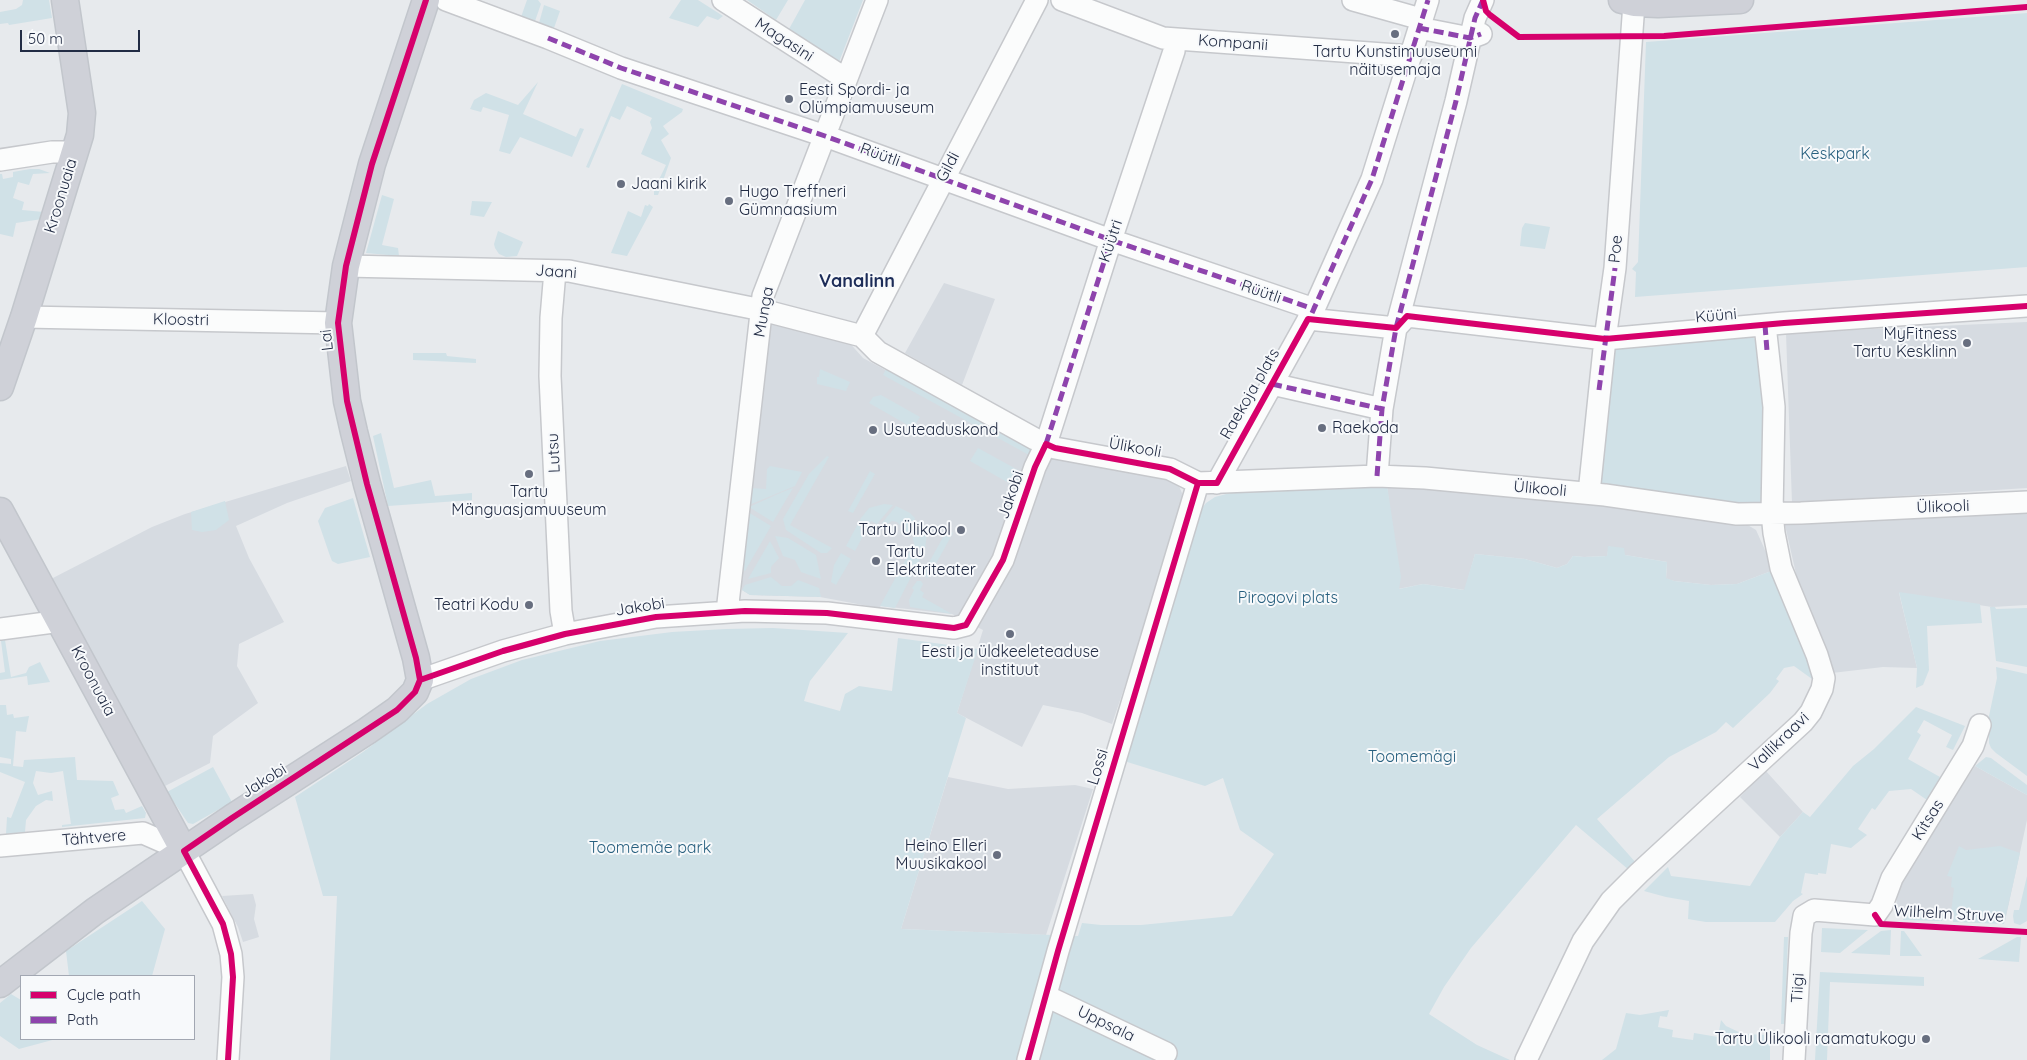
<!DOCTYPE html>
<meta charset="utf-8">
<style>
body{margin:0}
#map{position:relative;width:2027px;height:1060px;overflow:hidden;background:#e7eaed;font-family:Quicksand,sans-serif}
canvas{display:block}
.legend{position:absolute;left:20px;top:975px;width:175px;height:65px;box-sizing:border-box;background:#f7f9fb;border:1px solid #a2a7b2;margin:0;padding:6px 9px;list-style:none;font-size:15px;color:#222c44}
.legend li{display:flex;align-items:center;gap:10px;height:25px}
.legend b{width:25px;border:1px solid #a2a7b2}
.scale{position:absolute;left:20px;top:30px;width:120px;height:22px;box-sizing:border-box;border:2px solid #222c44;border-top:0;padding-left:6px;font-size:15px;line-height:18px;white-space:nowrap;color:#222c44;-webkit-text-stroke:4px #f7f9fb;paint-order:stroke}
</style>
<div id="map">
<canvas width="2027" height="1060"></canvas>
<ul class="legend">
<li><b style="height:6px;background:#d6006c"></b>Cycle path</li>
<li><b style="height:6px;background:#8e44ad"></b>Path</li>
</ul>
<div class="scale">50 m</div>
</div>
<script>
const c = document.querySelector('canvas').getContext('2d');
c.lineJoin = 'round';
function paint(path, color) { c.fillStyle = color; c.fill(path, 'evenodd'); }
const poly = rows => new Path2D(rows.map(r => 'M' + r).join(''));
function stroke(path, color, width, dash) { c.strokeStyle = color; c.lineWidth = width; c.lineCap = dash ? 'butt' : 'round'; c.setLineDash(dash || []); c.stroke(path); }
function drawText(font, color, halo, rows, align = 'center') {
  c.font = font + ' Quicksand,sans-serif'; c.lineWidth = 4; c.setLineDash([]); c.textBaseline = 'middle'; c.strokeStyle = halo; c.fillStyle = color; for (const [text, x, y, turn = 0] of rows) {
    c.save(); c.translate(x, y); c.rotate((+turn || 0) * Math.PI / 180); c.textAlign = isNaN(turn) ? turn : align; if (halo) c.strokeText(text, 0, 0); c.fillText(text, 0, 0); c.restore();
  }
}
paint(poly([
 [944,283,995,299,962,385,905,353],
 [2027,322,2027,488,1792,503,1786,333],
 [770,323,847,340,863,358,1032,449,1177,481,1184,498,1172,546,1112,724,1082,713,1043,705,1022,747,957,713,983,630,952,614,881,606,879,608,820,597,750,595,742,590,742,569],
 [346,466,351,481,287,503,236,526,249,558,284,622,239,644,237,666,258,703,213,736,210,763,165,786,51,579,152,527,185,514],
 [1387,485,1612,504,1746,524,1756,530,1774,570,1737,584,1711,585,1674,581,1666,579,1667,562,1625,555,1609,546,1607,556,1584,557,1573,556,1567,564,1557,568,1525,559,1475,554,1465,590,1423,584,1398,589],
 [2027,511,2027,605,1992,607,1899,593,1917,668,1883,667,1832,673,1799,587,1785,525],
 [1975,766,2027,795,2027,820,2005,921,1896,907,1899,881],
 [1765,770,1803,812,1780,837,1740,797],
 [948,777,1008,789,1075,785,1093,789,1046,935,901,929],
 [253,894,256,905,254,919,259,937,243,942,238,927,222,896]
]), '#d6dbe1');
paint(poly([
 [23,0,49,0,52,18,9,25,8,23,0,24,0,12,16,9,22,5],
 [527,0,538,0,541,4,535,21,521,17],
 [681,0,698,0,723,16,718,20,707,16,698,27,669,18],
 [747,0,788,0,776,20],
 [805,0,863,0,839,62,789,29],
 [544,5,560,11,554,28,539,23],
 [2027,13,2027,267,1635,297,1636,272,1632,269,1638,262,1646,42],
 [538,82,523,114,576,137,580,128,584,129,572,157,520,137,510,154,499,151,509,115,483,107,481,112,470,109,474,100,486,93,518,105],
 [622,84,683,109,682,112,663,126,669,134,661,140,671,158,658,195,654,195,654,190,666,165,641,154,652,128,650,122,652,118,627,106,620,120,611,116,589,168,586,167],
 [30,169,39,169,50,173,33,174,29,185,18,182,13,198,24,202,22,210,44,212,42,219,16,223,13,237,0,234,0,174,2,174,3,179,13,177,13,172],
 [382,195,394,199,382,245,398,248,399,256,366,253],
 [472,201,492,202,484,217,470,215],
 [649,204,653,207,627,256,611,253,628,211,641,217,645,205,648,206],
 [1525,223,1550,227,1545,249,1520,246,1522,228],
 [498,231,523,242,517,256,506,257,499,254,495,248,494,244],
 [1753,337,1760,347,1770,455,1759,509,1593,487,1603,351,1623,344],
 [413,353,446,353,447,356,476,359,476,363,413,360],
 [820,369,850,382,846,391,817,384,817,377,819,377],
 [886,369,1032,449,1029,455,883,375],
 [881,395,920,417,913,428,869,403,873,397],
 [381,433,394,488,431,480,435,496,472,493,472,500,388,506,373,436],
 [978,448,1018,470,1019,476,1014,486,970,461],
 [827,456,829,457,790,525,832,548,827,553,821,553,786,530,783,519,809,474],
 [770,466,802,472,795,486,749,505,751,488,766,489,767,469],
 [870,471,875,474,853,513,848,511],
 [1387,485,1401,577,1399,589,1423,584,1464,590,1475,554,1525,559,1557,568,1567,564,1573,556,1584,557,1607,556,1608,546,1624,548,1625,555,1667,562,1666,578,1674,581,1711,585,1737,584,1774,570,1788,594,1813,677,1812,679,1794,666,1784,668,1776,679,1779,681,1770,693,1733,728,1726,722,1716,732,1669,757,1597,819,1637,864,1629,870,1576,825,1471,948,1444,987,1429,1014,1477,1045,1510,1060,330,1060,337,896,323,896,295,797,363,752,427,704,471,679,522,660,600,641,672,632,726,629,773,628,848,633,810,681,804,701,840,711,845,694,859,686,892,691,898,638,978,649,957,713,966,718,901,929,1078,936,1082,923,1101,925,1141,925,1232,916,1274,854,1240,830,1223,778,1205,786,1124,761,1199,512,1206,503,1215,497,1230,493,1272,490],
 [793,488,773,522,749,507,780,493],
 [353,498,370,557,338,564,332,561,329,553,318,521,325,508],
 [225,501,229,520,216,530,202,532,192,530,191,512],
 [884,504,893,505,877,524,871,521,855,551,846,546,861,518,869,508],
 [896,506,910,513,915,518,909,538,904,535,903,528,897,522,892,521,885,525,882,523],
 [748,512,771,526,745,571,742,569],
 [918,521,927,532,925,550,895,608,880,606,914,544,913,539],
 [947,530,953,533,928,578,922,575],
 [775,536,788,538,816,555,821,579,801,572,795,560,783,556],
 [770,541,779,558,771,567,771,573,748,579],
 [841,553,851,559,836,585,831,582,834,565],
 [771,577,782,586,791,586,798,580,819,588,821,597,750,595,742,590,745,585],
 [917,581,921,581,923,584,920,590,924,593,922,597,952,614,910,607,909,600,914,590,912,588],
 [1899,592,1980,604,1982,623,1927,626,1929,670,1923,685,1916,688,1917,668],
 [1990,607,1995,607,1996,609,2027,608,2027,667,1996,661],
 [5,640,11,677,26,673,29,667,40,662,50,682,28,685,27,676,0,680,0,673,5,672,1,641],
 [1996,667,2027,674,2027,776,1996,753,1991,748,1989,743,1989,716,1997,678],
 [0,705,6,705,7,715,13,714,14,718,29,716,26,732,16,731,13,766,23,767,24,760,75,757,77,780,113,781,119,795,111,798,115,810,124,809,126,813,142,806,146,813,145,818,62,827,62,825,71,824,63,771,51,773,36,771,33,783,38,795,52,791,53,801,46,800,36,806,26,820,25,832,6,834,7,817,11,818,25,782,0,772,0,763,11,764,11,759,0,757],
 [1916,707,1965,726,1953,750,1946,747,1952,735,1924,720,1917,732,1921,735,1908,759,1940,777,1927,800,1911,789,1889,791,1875,810,1872,808,1858,829,1867,835,1851,848,1831,844,1826,874,1818,873,1818,875,1805,873,1801,893,1803,894,1793,901,1775,922,1706,922,1688,919,1689,901,1666,897,1644,891,1668,867,1671,876,1750,886,1780,837,1803,812,1810,817,1853,766,1874,749],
 [1986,757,1991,758,2027,785,2027,795,1975,766],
 [213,767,232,802,193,824,188,823,167,792],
 [1959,846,1966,850,2000,846,2020,853,2004,924,1953,922,1954,914,1951,913,1954,888,1951,887,1952,877,1947,876],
 [2027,876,2027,921,2020,925,2014,923,2013,916,2014,910,2019,910],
 [142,901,165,929,152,976,69,976,66,951],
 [1905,908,1945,913,1942,921,1903,920],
 [1822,928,1868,930,1840,953,1821,952],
 [1891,930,1890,955,1851,953,1881,931],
 [1901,931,1904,931,1922,956,1900,956],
 [1784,937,1788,937,1787,963,1785,1024,1781,1024],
 [2017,937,2021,937,2019,962,1978,959],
 [1820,972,1924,977,1924,986,1830,982,1827,1060,1815,1060],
 [11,994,21,1000,21,1039,56,1039,19,1049,0,1036,0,1003],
 [1669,1010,1667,1017,1660,1016,1658,1027,1673,1030,1672,1037,1693,1040,1694,1033,1718,1037,1721,1020,1726,1026,1743,1034,1770,1035,1770,1060,1602,1060,1616,1049,1626,1013,1640,1015]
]), '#d0e1e7');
const minor = poly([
 [446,0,548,38,621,68,825,136,1111,240,1314,309],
 [723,0,846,79],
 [1062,0,1163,38,1411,56],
 [1353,0,1421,19],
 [1419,28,1470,38,1481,34],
 [0,160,52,152,75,152],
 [346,266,569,271,762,310,862,336,878,352,1035,439,1055,448,1170,469,1198,483,1377,476,1425,478,1605,495,1737,514,1801,513,2027,502],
 [555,271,551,318,550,376,561,611,565,634],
 [24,317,338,323],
 [1308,319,1396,328,1407,316,1605,339,1784,323,2027,306],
 [862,336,1037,0],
 [1272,384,1382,409],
 [1377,476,1382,409,1396,328,1456,101,1475,18,1483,0],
 [1217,483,1314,309,1372,179,1428,0],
 [1589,493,1605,339,1615,268,1634,3],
 [727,612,763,296,877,0],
 [0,629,61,621],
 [420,680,503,651,565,634,656,617,745,611,827,613,954,628,966,625,1003,560,1035,467,1046,444,1111,240,1174,51,1175,39],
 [0,846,143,833,184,851,223,924,231,954,233,977,228,1060],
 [1046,996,1166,1053],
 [1028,1060,1058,951,1198,483],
 [1526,1060,1583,941,1611,901,1639,873,1803,722,1811,712,1822,689,1824,678,1817,655,1781,568,1774,533,1772,513,1774,407,1765,325],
 [1794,1060,1801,933,1804,916,1814,910,1875,915,1882,905,1892,878,1973,746,1980,725]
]);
const major = poly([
 [1622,0,1634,3,1658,4,1740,0],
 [0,387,24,317,80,135,82,113,65,0],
 [0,511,184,851],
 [0,984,95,911,232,818,367,731,397,710,415,692,420,680,416,658,367,484,354,432,347,401,338,323,346,266,372,164,426,0]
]);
stroke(minor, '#c6c8cc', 24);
stroke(major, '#c2c6cc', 29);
stroke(minor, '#fbfcfc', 21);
stroke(major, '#cfd1d8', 26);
stroke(poly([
 [1419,28,1470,38,1481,34],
 [548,38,621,68,825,136,1111,240,1314,309],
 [1312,313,1372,179,1428,0],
 [1765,325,1767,351],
 [1272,384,1382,409],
 [1599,390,1615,268],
 [1046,444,1111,240],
 [1377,476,1382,409,1396,328,1456,101,1475,18,1483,0]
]), '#8e44ad', 5, [10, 5]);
stroke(poly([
 [1483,0,1486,11,1490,15,1519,37,1664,36,2027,7],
 [420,680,416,658,367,484,347,401,338,323,346,266,372,164,426,0],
 [1875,915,1881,924,2027,932],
 [228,1060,233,977,231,954,223,924,184,851,232,818,397,710,415,692,420,680,503,651,565,634,656,617,745,611,827,613,954,628,966,625,1003,560,1035,467,1046,444,1055,448,1170,469,1198,483,1217,483,1308,319,1396,328,1407,316,1605,339,1784,323,2027,306],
 [1028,1060,1058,951,1198,483]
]), '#d6006c', 6);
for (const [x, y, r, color] of [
 [1395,34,5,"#676e7f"],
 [789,99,5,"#676e7f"],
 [621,184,5,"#676e7f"],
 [729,201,5,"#676e7f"],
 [1967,343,5,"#676e7f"],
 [1322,428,5,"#676e7f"],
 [873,430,5,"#676e7f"],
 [529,474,5,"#676e7f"],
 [961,530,5,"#676e7f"],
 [876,561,5,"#676e7f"],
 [529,605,5,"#676e7f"],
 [1010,634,5,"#676e7f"],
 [997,855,5,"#676e7f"],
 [1926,1039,5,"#676e7f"]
]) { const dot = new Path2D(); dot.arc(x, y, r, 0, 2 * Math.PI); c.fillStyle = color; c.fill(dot); stroke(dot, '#f7f9fb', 2); }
drawText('16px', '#222c44', '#f7f9fb', [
 ["Magasini",784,40,33],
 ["Kompanii",1233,43,4],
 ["Rüütli",880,155,20],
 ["Gildi",948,167,-62],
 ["Kroonuaia",61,196,-73],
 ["Küütri",1111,241,-72],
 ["Poe",1616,249,-85],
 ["Jaani",556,272,4],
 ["Rüütli",1261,292,19],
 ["Munga",764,312,-80],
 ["Küüni",1716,316,-5],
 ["Kloostri",181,320,1],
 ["Lai",327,340,-96],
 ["Raekoja plats",1250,394,-60],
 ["Ülikooli",1135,448,10],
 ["Lutsu",554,453,-93],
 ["Ülikooli",1540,489,5],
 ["Jakobi",1011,495,-71],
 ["Ülikooli",1943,507,-2],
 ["Jakobi",640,607,-9],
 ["Kroonuaia",93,681,62],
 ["Vallikraavi",1779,742,-44],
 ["Lossi",1098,767,-73],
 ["Jakobi",264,781,-32],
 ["Kitsas",1928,820,-58],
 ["Tähtvere",94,838,-5],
 ["Wilhelm Struve",1949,914,3],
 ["Tiigi",1798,988,-87],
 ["Uppsala",1106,1024,26]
]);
drawText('16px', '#222c44', '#f7f9fb', [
 ["Tartu Kunstimuuseumi",1395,52,"center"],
 ["näitusemaja",1395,70,"center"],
 ["Eesti Spordi- ja",799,90],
 ["Olümpiamuuseum",799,108],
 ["Jaani kirik",631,184],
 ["Hugo Treffneri",739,192],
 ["Gümnaasium",739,210],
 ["MyFitness",1957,334,"right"],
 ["Tartu Kesklinn",1957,352,"right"],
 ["Raekoda",1332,428],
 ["Usuteaduskond",883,430],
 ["Tartu",529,492,"center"],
 ["Mänguasjamuuseum",529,510,"center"],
 ["Tartu Ülikool",951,530,"right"],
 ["Tartu",886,552],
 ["Elektriteater",886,570],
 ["Teatri Kodu",519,605,"right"],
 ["Eesti ja üldkeeleteaduse",1010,652,"center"],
 ["instituut",1010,670,"center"],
 ["Heino Elleri",987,846,"right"],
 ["Muusikakool",987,864,"right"],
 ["Tartu Ülikooli raamatukogu",1916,1039,"right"]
], 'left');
drawText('16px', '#28607f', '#f7f9fb', [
 ["Keskpark",1835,154],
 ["Pirogovi plats",1288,598],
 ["Toomemägi",1412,757],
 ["Toomemäe park",650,848]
]);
drawText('bold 18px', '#1c2c58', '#f7f9fb', [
 ["Vanalinn",857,282]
]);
</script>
